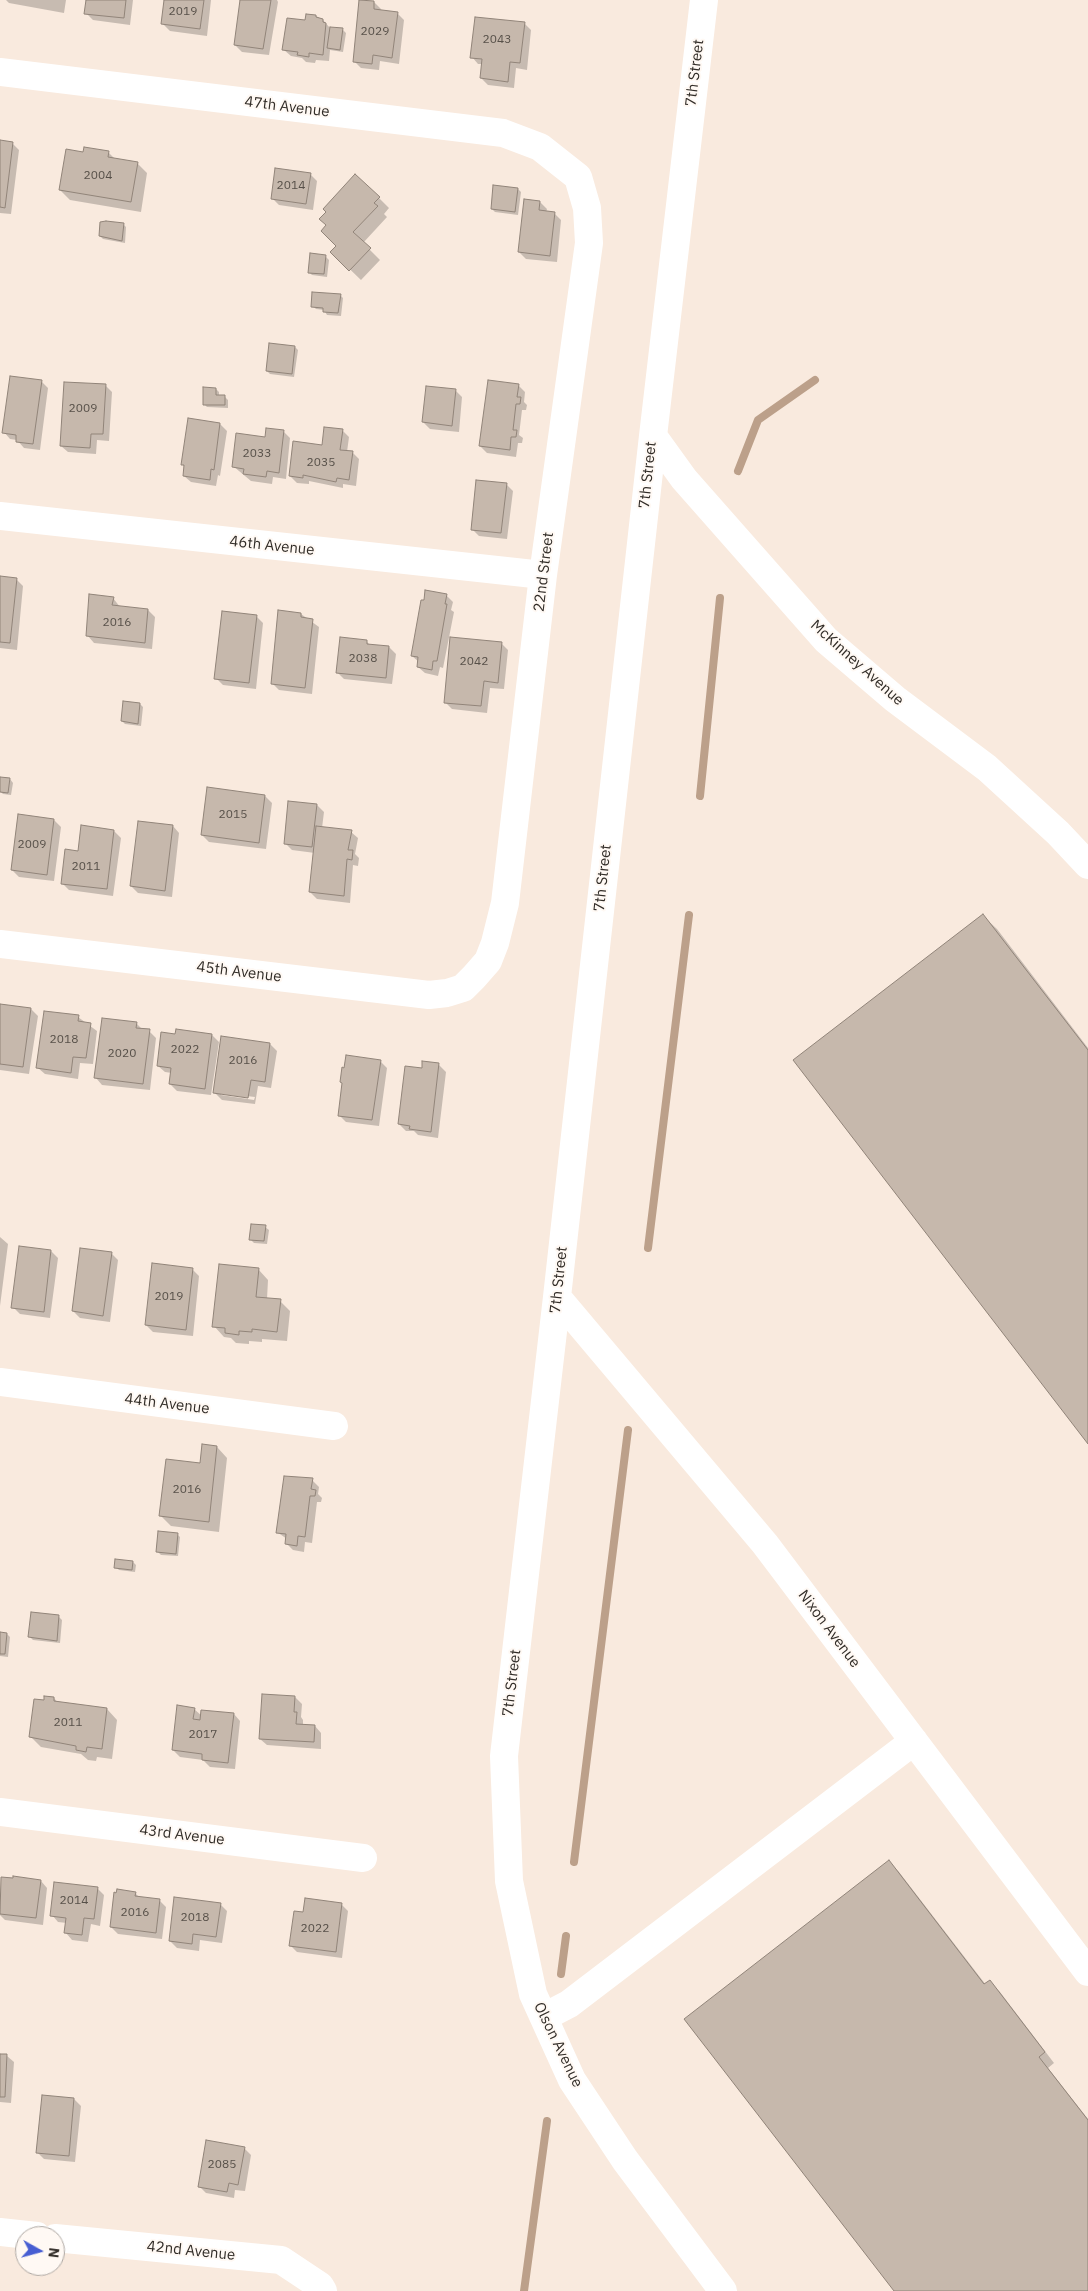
<!DOCTYPE html>
<style>
body{margin:0}
#map{position:relative;width:1088px;height:2291px;overflow:hidden;background:#f9eade;font-family:"IBM Plex Sans",sans-serif}
canvas{display:block}
.north{position:absolute;left:15px;top:2226px;width:50px;height:50px;box-sizing:border-box;background:#fff9f4;border:1px solid #ada7a2;border-radius:50%;rotate:97deg;font-size:14px;font-weight:700;line-height:20px;text-align:center;color:#322d28}
.north::after{content:'';display:block;margin:auto;width:18px;height:22px;background:#475ed2;clip-path:polygon(50% 0,100% 100%,50% 72%,0 100%)}
</style>
<div id="map">
<canvas width="1088" height="2291"></canvas>
<div class="north">N</div>
</div>
<script>
const c = document.querySelector('canvas').getContext('2d');
c.lineJoin = 'round';
function paint(path, color) { c.fillStyle = color; c.fill(path, 'evenodd'); }
const poly = rows => new Path2D(rows.map(r => 'M' + r).join(''));
function stroke(path, color, width, dash) { c.strokeStyle = color; c.lineWidth = width; c.lineCap = dash ? 'butt' : 'round'; c.setLineDash(dash || []); c.stroke(path); }
function drawText(font, color, halo, rows, align = 'center') {
  c.font = font + ' "IBM Plex Sans",sans-serif'; c.lineWidth = 4; c.setLineDash([]); c.textBaseline = 'middle'; c.strokeStyle = halo; c.fillStyle = color; for (const [text, x, y, turn = 0] of rows) {
    c.save(); c.translate(x, y); c.rotate((+turn || 0) * Math.PI / 180); c.textAlign = isNaN(turn) ? turn : align; if (halo) c.strokeText(text, 0, 0); c.fillText(text, 0, 0); c.restore();
  }
}
paint(poly([
 [6,0,66,0,64,13,9,3],
 [87,0,133,0,130,25,93,20,86,13],
 [166,0,211,0,207,36,170,31,163,24],
 [241,0,277,0,278,2,269,55,242,52,235,45],
 [374,2,381,9,380,11,397,13,404,20,399,64,380,61,379,70,361,68,354,61],
 [316,16,323,20,330,28,343,30,346,33,343,52,330,50,329,61,316,60,315,63,306,62,302,58,291,56,284,50],
 [524,23,531,30,527,70,516,68,514,88,488,85,481,78,482,64,478,64,472,57],
 [0,141,12,143,19,150,11,214,0,213],
 [108,152,115,159,137,163,147,173,141,212,70,200,60,190,84,153],
 [310,174,317,181,313,210,279,205,272,198],
 [518,189,521,192,518,215,495,212,492,209],
 [379,198,389,208,384,214,387,217,363,243,380,260,361,280,332,252,338,246,327,226,328,212],
 [540,202,547,209,546,212,554,213,561,220,557,262,526,259,519,252],
 [123,224,126,227,125,243,103,239,100,236],
 [326,257,329,260,327,277,312,275,309,272],
 [340,295,343,298,341,316,327,315,324,310,316,309,313,306],
 [295,347,298,350,294,377,270,374,267,371],
 [41,381,48,388,40,450,24,448,17,440,10,439,4,432],
 [105,385,112,392,109,441,97,440,96,454,68,452,61,446],
 [518,385,525,392,524,402,527,405,526,410,522,410,519,435,523,438,522,443,518,443,516,457,487,453,480,446],
 [216,389,219,392,219,397,225,397,228,400,228,408,207,407,204,404],
 [455,390,462,397,459,432,430,429,423,422],
 [220,424,227,431,220,476,218,475,216,486,191,482,184,476,185,467,182,464],
 [342,430,349,437,347,452,352,452,359,459,356,486,343,484,343,488,309,481,309,484,297,483,290,476],
 [283,431,290,438,286,479,273,477,272,484,251,481,233,466,266,438],
 [506,484,513,491,507,539,479,536,472,529],
 [0,578,17,580,23,586,17,650,0,648],
 [446,595,453,602,451,610,454,612,443,668,440,667,438,676,425,673,418,667,419,662,412,656],
 [113,598,120,607,148,610,155,617,152,649,94,643,88,636],
 [301,614,319,627,312,694,279,690,272,683],
 [256,616,263,623,256,689,223,685,216,678],
 [367,642,370,645,389,647,396,654,392,684,344,679,337,672],
 [501,643,508,650,504,689,490,688,487,713,452,709,445,702],
 [140,704,143,707,141,726,125,724,122,721],
 [10,779,13,783,11,795,3,794,0,791],
 [265,796,272,803,266,849,209,842,202,835],
 [317,805,324,812,322,828,351,832,358,838,355,854,359,858,358,866,353,865,350,903,317,899,310,892,315,853,292,850,285,843],
 [54,820,61,827,54,881,19,877,12,870],
 [173,826,179,833,172,897,138,893,131,886],
 [114,831,121,838,113,896,69,890,62,883,79,852],
 [983,916,997,929,1088,1048,1088,1441],
 [0,1005,31,1009,38,1016,29,1074,0,1070],
 [78,1017,97,1031,93,1064,80,1063,78,1079,45,1074,38,1068],
 [136,1023,143,1030,149,1031,156,1038,150,1090,102,1085,96,1078],
 [212,1035,219,1042,211,1095,177,1091,170,1084,172,1073,165,1072,158,1066],
 [222,1037,270,1044,277,1051,271,1088,258,1086,255,1104,222,1100,215,1093],
 [221,1093,255,1097,254,1100,221,1095],
 [380,1061,387,1068,379,1126,346,1122,339,1115],
 [439,1065,446,1072,438,1138,418,1135,414,1131,406,1131,399,1124,423,1069],
 [265,1227,269,1230,267,1244,254,1243,251,1240],
 [0,1237,8,1244,0,1306],
 [51,1251,58,1258,50,1318,20,1314,13,1307],
 [111,1253,118,1260,110,1322,80,1318,73,1311],
 [192,1269,199,1276,193,1336,153,1332,146,1325],
 [258,1269,268,1280,267,1299,280,1301,290,1311,287,1341,262,1339,262,1342,249,1341,249,1344,236,1343,231,1338,224,1337,214,1326],
 [203,1446,217,1447,227,1458,219,1532,171,1526,161,1516,201,1465],
 [312,1480,319,1487,318,1494,322,1498,321,1502,317,1502,312,1543,305,1542,304,1552,293,1550,286,1543,287,1539,277,1532],
 [177,1534,180,1537,178,1556,161,1555,158,1552],
 [133,1562,136,1565,135,1572,119,1570,116,1567],
 [32,1614,59,1617,62,1620,60,1643,33,1640,30,1637],
 [0,1633,7,1634,10,1637,8,1657,0,1656],
 [295,1697,302,1704,301,1717,303,1720,303,1725,315,1726,321,1733,321,1749,267,1745,260,1739],
 [54,1698,58,1703,107,1709,117,1720,112,1759,97,1757,96,1761,88,1760,81,1754,41,1747,31,1737,45,1702],
 [194,1709,202,1716,234,1714,240,1721,235,1769,210,1767,203,1760,180,1757,173,1750],
 [889,1862,899,1872,986,1985,990,1982,1000,1992,1054,2063,1048,2068,1088,2119,1088,2291,896,2291],
 [2,1878,41,1881,47,1888,43,1925,5,1920,0,1915],
 [97,1888,104,1895,100,1926,91,1924,88,1942,72,1940,66,1933,67,1923,58,1922,52,1915],
 [135,1893,140,1898,159,1900,166,1907,162,1939,118,1934,111,1927],
 [220,1904,227,1911,222,1943,200,1940,199,1951,177,1948,170,1941],
 [341,1904,348,1911,342,1958,297,1952,291,1946,304,1914],
 [0,2055,7,2056,14,2062,11,2103,0,2102],
 [74,2099,81,2106,75,2162,44,2159,37,2152],
 [244,2148,251,2155,245,2191,235,2190,234,2198,206,2193,199,2186]
]), '#0003');
stroke(poly([
 [738,471,758,420,815,380],
 [700,796,720,598],
 [648,1248,689,915],
 [574,1862,628,1430],
 [561,1974,566,1936],
 [524,2291,547,2121]
]), '#bca08a', 8);
const building = poly([
 [86,0,126,0,124,18,84,14,86,0],
 [164,0,204,0,200,29,161,24,164,0],
 [240,0,271,0,263,49,234,45,240,0],
 [359,0,374,1,374,9,398,12,392,58,373,55,372,64,353,62,359,0],
 [306,14,316,15,316,17,323,19,323,22,326,23,323,55,309,53,309,57,297,55,298,52,282,50,287,18,305,20,306,14],
 [475,17,525,22,520,63,510,62,508,82,480,78,482,59,470,58,475,17],
 [330,27,343,28,340,50,327,48,330,27],
 [0,140,13,142,5,208,0,207,0,140],
 [84,147,109,151,108,157,138,162,131,202,59,190,66,149,83,152,84,147],
 [275,168,311,173,306,204,271,199,275,168],
 [355,174,380,197,374,203,378,206,353,232,371,248,349,271,330,252,336,246,321,231,326,225,319,219,326,212,323,209,355,174],
 [493,185,518,188,515,212,491,209,493,185],
 [524,199,540,201,539,210,555,212,550,256,518,252,524,199],
 [106,221,124,223,122,241,99,236,100,222,106,221],
 [310,253,326,255,324,274,308,273,310,253],
 [312,292,341,294,338,313,323,312,323,308,311,307,312,292],
 [269,343,295,346,292,374,266,371,269,343],
 [10,376,42,380,33,444,16,442,16,435,2,433,10,376],
 [488,380,519,384,517,397,521,397,520,404,516,404,513,430,517,430,516,437,511,437,510,450,479,446,488,380],
 [64,382,106,384,103,434,91,434,90,448,60,446,64,382],
 [426,386,456,389,452,426,422,422,426,386],
 [203,387,216,388,216,395,225,395,225,405,203,405,203,387],
 [188,418,220,423,214,470,211,469,210,480,183,476,184,465,181,465,188,418],
 [324,427,343,429,340,450,353,451,349,480,337,478,336,482,303,475,303,478,289,476,293,441,322,445,324,427],
 [266,428,284,430,279,473,267,471,266,477,243,474,244,469,232,467,236,433,265,437,266,428],
 [476,480,507,483,501,533,471,530,476,480],
 [0,576,17,578,10,643,0,642,0,576],
 [425,590,447,594,445,604,447,604,437,661,433,661,432,670,417,667,418,657,411,656,421,600,424,600,425,590],
 [89,594,114,597,112,605,148,609,145,643,86,636,89,594],
 [278,610,301,613,301,617,313,619,305,688,271,684,278,610],
 [222,611,257,615,249,683,214,679,222,611],
 [340,637,367,640,367,644,389,646,386,678,336,673,340,637],
 [450,637,502,642,498,683,484,681,481,706,444,703,450,637],
 [123,701,140,703,138,724,121,721,123,701],
 [0,777,10,778,8,793,0,792,0,777],
 [207,787,265,795,259,843,201,835,207,787],
 [288,801,317,804,312,847,284,844,288,801],
 [18,814,54,819,47,875,11,870,18,814],
 [138,821,173,825,165,891,130,886,138,821],
 [81,825,114,830,107,889,61,884,65,849,78,851,81,825],
 [316,826,352,830,348,850,353,850,352,860,347,859,344,896,309,892,316,826],
 [983,914,1088,1050,1088,1444,793,1060,983,914],
 [0,1004,31,1008,23,1067,0,1064,0,1004],
 [44,1011,79,1015,78,1021,91,1023,86,1058,73,1057,71,1073,36,1068,44,1011],
 [102,1018,137,1022,136,1028,150,1029,143,1084,94,1078,102,1018],
 [176,1029,212,1034,205,1089,169,1084,171,1068,157,1066,161,1032,175,1034,176,1029],
 [221,1036,270,1043,265,1082,251,1080,248,1098,213,1093,221,1036],
 [346,1055,381,1060,372,1120,338,1116,342,1083,340,1082,342,1067,344,1068,346,1055],
 [422,1061,439,1063,431,1132,409,1129,410,1126,398,1124,405,1066,422,1068,422,1061],
 [251,1224,266,1225,264,1241,249,1240,251,1224],
 [19,1246,51,1250,44,1312,11,1308,19,1246],
 [80,1248,112,1252,103,1316,72,1311,80,1248],
 [152,1263,193,1268,186,1330,145,1325,152,1263],
 [219,1264,259,1268,256,1297,281,1299,277,1332,252,1329,252,1332,239,1331,239,1335,225,1333,225,1328,212,1327,219,1264],
 [202,1444,217,1446,209,1522,159,1516,166,1459,200,1463,202,1444],
 [284,1476,313,1478,311,1489,316,1490,315,1496,310,1496,305,1537,298,1536,297,1546,285,1544,286,1534,276,1533,284,1476],
 [158,1531,178,1533,176,1554,156,1552,158,1531],
 [115,1559,133,1561,132,1570,114,1568,115,1559],
 [31,1612,59,1615,57,1641,28,1637,31,1612],
 [0,1632,7,1633,5,1654,0,1654,0,1632],
 [262,1694,295,1696,294,1712,297,1712,296,1724,315,1725,314,1742,259,1739,262,1694],
 [44,1696,54,1697,54,1701,107,1708,102,1749,87,1747,86,1752,76,1750,76,1746,29,1737,34,1699,44,1700,44,1696],
 [177,1705,195,1708,193,1719,200,1720,201,1710,234,1713,228,1763,202,1760,202,1754,172,1750,177,1705],
 [889,1860,984,1984,990,1980,1045,2052,1039,2057,1088,2120,1088,2291,894,2291,684,2019,889,1860],
 [13,1876,41,1880,36,1918,0,1914,1,1877,13,1878,13,1876],
 [54,1882,98,1887,94,1919,84,1918,82,1935,64,1933,66,1918,50,1916,54,1882],
 [117,1889,136,1892,135,1896,160,1899,156,1933,110,1927,114,1892,116,1893,117,1889],
 [174,1897,221,1903,216,1937,193,1934,192,1944,169,1941,174,1897],
 [305,1898,342,1903,336,1952,289,1946,294,1911,303,1912,305,1898],
 [0,2054,7,2054,5,2097,0,2097,0,2054],
 [42,2095,74,2098,69,2156,36,2153,42,2095],
 [206,2140,245,2147,238,2185,229,2183,227,2192,198,2187,206,2140]
]);
paint(building, '#c6b8ac');
stroke(building, '#918479', 1);
stroke(poly([
 [704,0,653,436,557,1297,504,1756,509,1881,533,1994,572,2080,625,2160,723,2291],
 [0,72,503,133,540,147,578,177,587,208,589,243,543,575,505,903,495,943,488,961,474,977,463,988,447,993,429,995,0,944],
 [653,436,684,479,826,640,895,699,987,768,1058,833,1088,865],
 [0,516,543,575],
 [557,1297,765,1544,1088,1972],
 [0,1382,334,1426],
 [0,1812,363,1858],
 [544,2017,569,2004,914,1741],
 [0,2232,37,2236],
 [55,2238,281,2260,320,2286,323,2291]
]), '#fff', 28);
drawText('12px', '#575049', null, [
 ["2019",183,12],
 ["2029",375,32],
 ["2043",497,40],
 ["2004",98,176],
 ["2014",291,186],
 ["2009",83,409],
 ["2033",257,454],
 ["2035",321,463],
 ["2016",117,623],
 ["2038",363,659],
 ["2042",474,662],
 ["2015",233,815],
 ["2009",32,845],
 ["2011",86,867],
 ["2018",64,1040],
 ["2022",185,1050],
 ["2020",122,1054],
 ["2016",243,1061],
 ["2019",169,1297],
 ["2016",187,1490],
 ["2011",68,1723],
 ["2017",203,1735],
 ["2014",74,1901],
 ["2016",135,1913],
 ["2018",195,1918],
 ["2022",315,1929],
 ["2085",222,2165]
]);
drawText('15px', '#322d28', '#fff9f4', [
 ["7th Street",695,73,-83],
 ["47th Avenue",287,107,7],
 ["7th Street",648,475,-84],
 ["46th Avenue",272,546,6],
 ["22nd Street",544,572,-83],
 ["McKinney Avenue",857,663,42],
 ["7th Street",603,878,-84],
 ["45th Avenue",239,972,7],
 ["7th Street",559,1280,-84],
 ["44th Avenue",167,1404,7],
 ["Nixon Avenue",829,1629,53],
 ["7th Street",512,1683,-83],
 ["43rd Avenue",182,1835,7],
 ["Olson Avenue",558,2045,64],
 ["42nd Avenue",191,2251,6]
]);
</script>
